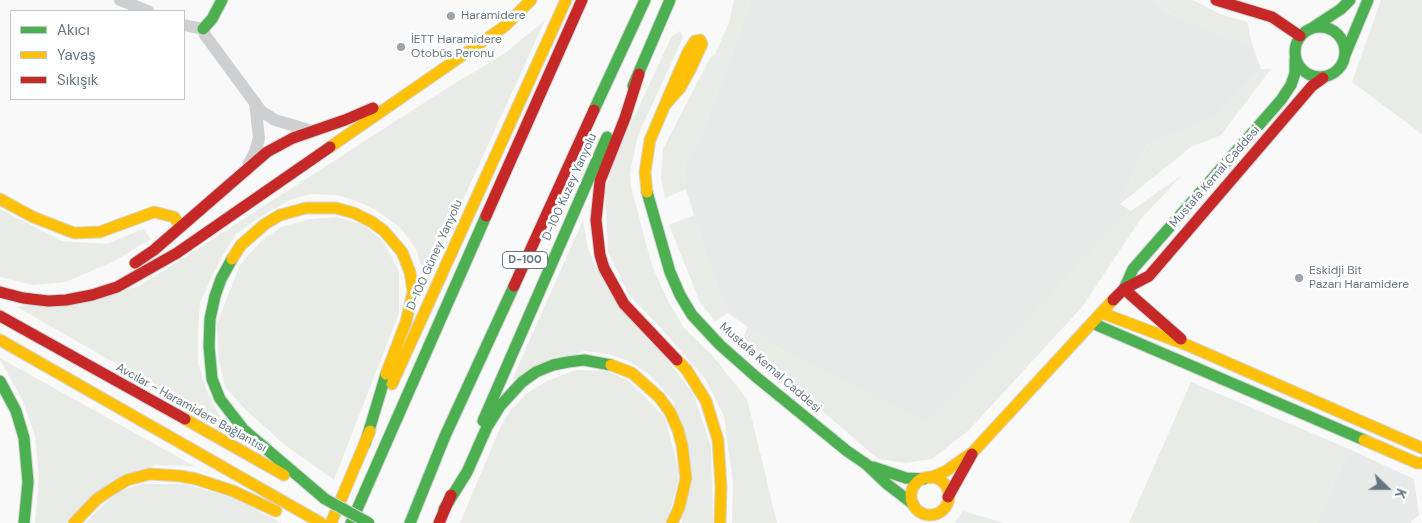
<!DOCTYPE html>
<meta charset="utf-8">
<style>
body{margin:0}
#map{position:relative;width:1422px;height:523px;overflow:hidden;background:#f9f9f9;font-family:"DM Sans",sans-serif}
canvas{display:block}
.legend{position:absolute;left:10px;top:10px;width:175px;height:90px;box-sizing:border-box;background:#fff;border:1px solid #c1c8cd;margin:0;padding:6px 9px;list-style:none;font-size:15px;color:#657683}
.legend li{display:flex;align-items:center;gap:10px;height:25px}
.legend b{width:25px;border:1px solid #c1c8cd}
.north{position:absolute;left:1362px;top:463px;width:50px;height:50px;-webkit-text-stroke:4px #fff;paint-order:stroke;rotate:112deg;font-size:14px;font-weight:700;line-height:20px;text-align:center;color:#657683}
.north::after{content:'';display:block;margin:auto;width:18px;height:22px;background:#657683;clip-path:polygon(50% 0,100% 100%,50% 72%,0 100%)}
</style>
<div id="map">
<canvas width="1422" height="523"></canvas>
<ul class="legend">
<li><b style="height:6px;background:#4caf50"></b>Akıcı</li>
<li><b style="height:6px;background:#ffc107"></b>Yavaş</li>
<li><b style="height:6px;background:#c62828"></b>Sıkışık</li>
</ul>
<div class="north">K</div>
</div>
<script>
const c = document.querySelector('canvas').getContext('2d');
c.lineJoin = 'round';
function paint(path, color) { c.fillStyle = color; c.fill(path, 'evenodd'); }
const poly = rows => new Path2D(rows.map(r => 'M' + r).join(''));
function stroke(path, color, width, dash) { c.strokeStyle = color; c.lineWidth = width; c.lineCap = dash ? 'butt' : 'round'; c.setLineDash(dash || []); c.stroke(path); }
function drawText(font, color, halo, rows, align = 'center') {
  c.font = font + ' "DM Sans",sans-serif'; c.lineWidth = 5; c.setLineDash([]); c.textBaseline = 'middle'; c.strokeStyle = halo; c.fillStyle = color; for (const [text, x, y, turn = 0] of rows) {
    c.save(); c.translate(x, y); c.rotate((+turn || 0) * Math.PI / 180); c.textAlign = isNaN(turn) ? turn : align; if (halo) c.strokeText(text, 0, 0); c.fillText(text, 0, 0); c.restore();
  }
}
paint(poly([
 [751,0,1155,0,1167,12,1253,47,1261,69,1215,118,1147,145,1120,204,1131,211,928,423,782,351,728,313,712,274,686,189,686,181,683,167,703,130],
 [1349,449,1414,479,1419,515,1410,523,1316,523]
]), '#e8e9e9');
paint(poly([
 [734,0,751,0,703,130,683,167,686,181,686,189,665,198,661,178,663,149,710,58,715,54,729,23],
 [1155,0,1193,0,1220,14,1247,22,1253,47,1167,12],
 [1381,0,1422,0,1422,134,1352,82],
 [545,20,426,281,416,249,400,227,374,209,359,202,337,195,311,194,292,199,261,216,236,234,221,258,200,302,198,332,198,363,206,389,225,426,17,307,138,287,444,90,504,54],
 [680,31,682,33,683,38,638,135,630,173,631,187,652,266,668,301,684,328,712,355,747,399,777,523,732,523,733,484,724,416,706,380,662,329,629,295,608,252,605,190,618,151,672,36],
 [1261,69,1271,69,1221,135,1191,147,1120,204,1147,145,1215,118],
 [1182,175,1140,220,1082,307,969,430,932,459,905,463,878,459,741,341,748,327,782,351,928,422,1131,211],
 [0,209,62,241,107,244,143,229,151,239,114,261,66,282,33,285,0,277],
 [694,215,712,274,728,313,715,321,700,302,669,225],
 [337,217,364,225,383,241,399,271,399,313,334,480,285,445,246,410,225,387,219,361,217,323,240,265,261,241,281,227,310,219],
 [583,220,588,248,596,268,694,395,711,447,713,523,682,523,674,402,649,374,631,362,609,354,584,351,512,380],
 [0,358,194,466,155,465,65,523,35,523,39,477,35,436,22,399,0,360],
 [576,370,607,371,629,381,665,418,680,475,667,523,460,523,501,426,511,410,526,394,547,381],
 [1191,382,1349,449,1316,523,1129,523],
 [142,484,185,484,233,498,282,523,85,523,117,492],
 [963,511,1004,523,954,523]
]), '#e8ebe6');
const fast = poly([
 '1295 52a25 25 0 1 1 50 0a25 25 0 1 1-50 0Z',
 [1312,28,1341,9,1350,0],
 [203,29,212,19,222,0],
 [1345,55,1368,0],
 [633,86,670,0],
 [594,110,645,0],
 [647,192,670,272,680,295,692,315,720,345,755,376,847,451,866,464,887,484,913,504],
 [232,259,221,279,215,296,210,319,209,346,212,379,220,399,244,430,325,499],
 [1124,289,1133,269,1281,100,1291,85,1295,73,1295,60],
 [1092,323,1364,440],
 [0,381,16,411,24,438,28,482,24,523],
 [483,421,607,137],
 [365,444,386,374],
 [873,467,906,478,924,479],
 [444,509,467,472,487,427,500,406,522,382,536,372,553,365,568,362,584,360,611,365],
 [351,523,486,216],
 [410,523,445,436,514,286]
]);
const slow = poly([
 [330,147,505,26,531,0],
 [647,192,645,172,650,140,676,79,688,52,695,41,700,40,702,44,690,70,680,88,665,105],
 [0,199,33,217,74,233,100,232,154,212,174,217,181,227],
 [232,259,241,245,265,224,280,215,306,208,336,208,354,213,372,222,384,231,402,252,410,272,413,292,406,322,386,374],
 [1102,313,1187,345,1422,448],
 [0,340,321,523],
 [677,360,686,369,706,401,718,440,721,487,720,523],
 [611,365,632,373,659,397,670,412,678,430,682,445,686,478,679,508,672,523],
 [392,384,566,0],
 [185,419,284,475],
 [1364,440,1417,463,1422,463],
 '911 496a19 19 0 1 1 38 0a19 19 0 1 1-38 0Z',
 [930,478,946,471,973,452,1113,300],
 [74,523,97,499,112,489,127,480,150,474,180,476,196,479,233,491,276,511],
 [331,523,370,431]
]);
const jam = poly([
 [1216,0,1272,17,1300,36],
 [639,74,625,118,600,181,596,220,600,255,604,268,624,304,677,360],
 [486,216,582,0],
 [135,263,154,250,267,152,293,138,345,120,373,108],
 [514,286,594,110],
 [1124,289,1181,339],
 [0,292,23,298,48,301,66,300,92,295,117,287,177,253,330,147],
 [1113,300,1124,289,1149,276,1312,86,1323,78],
 [0,316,185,419],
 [948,497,972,454],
 [439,523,451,495]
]);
stroke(fast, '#d5d6d7', 13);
stroke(slow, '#d5d6d7', 13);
stroke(jam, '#d5d6d7', 13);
stroke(poly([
 [120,0,148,11],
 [184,25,203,29,205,35,261,111,275,120,309,130],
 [249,163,255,152,259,138,255,102]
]), '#cecfd0', 12);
stroke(fast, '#4caf50', 11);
stroke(slow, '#ffc107', 11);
stroke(jam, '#c62828', 11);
const fastBridge = poly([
 [325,499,369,523]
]);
stroke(fastBridge, '#d5d6d6', 13, []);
stroke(fastBridge, '#4caf50', 11);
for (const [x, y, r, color] of [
 [451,16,5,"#99a4ac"],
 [401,47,5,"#99a4ac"],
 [1299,278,5,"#99a4ac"]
]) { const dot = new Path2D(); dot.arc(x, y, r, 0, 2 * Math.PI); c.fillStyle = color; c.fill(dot); stroke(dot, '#fff', 2); }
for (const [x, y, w] of [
 [525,260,45]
]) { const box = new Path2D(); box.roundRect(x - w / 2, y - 8.5, w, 17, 4); c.fillStyle = '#fff'; c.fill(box); stroke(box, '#657683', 1); }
drawText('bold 11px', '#657683', null, [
 ["D-100",525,260]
]);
drawText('12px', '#657683', '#fff', [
 ["Haramidere",461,16],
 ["İETT Haramidere",411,40],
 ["Otobüs Peronu",411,54],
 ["Eskidji Bit",1309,271],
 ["Pazarı Haramidere",1309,285]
], 'left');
drawText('12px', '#657683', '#fff', [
 ["Mustafa Kemal Caddesi",1215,177,-49],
 ["D-100 Kuzey Yanyolu",570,187,-66],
 ["D-100 Güney Yanyolu",435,255,-66],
 ["Mustafa Kemal Caddesi",770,368,41],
 ["Avcılar - Haramidere Bağlantısı",191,408,29]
]);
</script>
